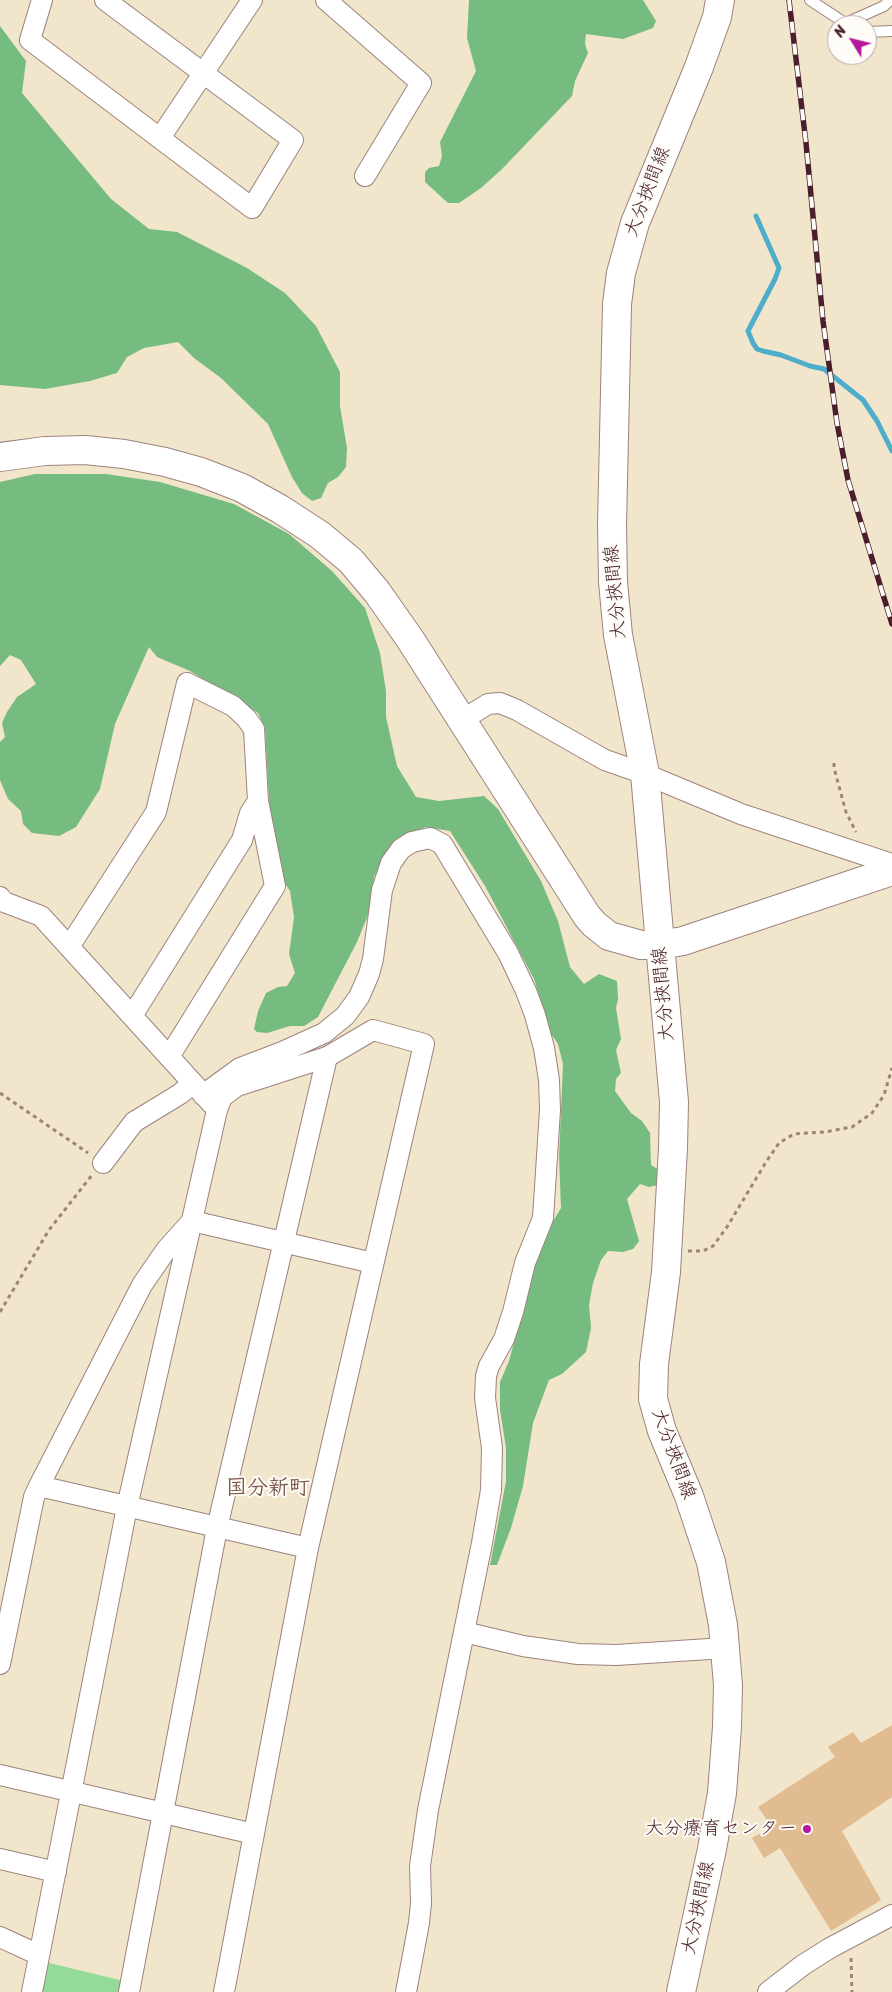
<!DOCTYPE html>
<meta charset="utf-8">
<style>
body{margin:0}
#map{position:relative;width:892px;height:1992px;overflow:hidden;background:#f1e6cc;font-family:Sriracha,sans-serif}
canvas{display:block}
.north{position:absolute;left:827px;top:15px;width:50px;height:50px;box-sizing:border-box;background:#fdfcf7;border:1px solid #b5a4a5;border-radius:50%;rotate:306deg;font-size:14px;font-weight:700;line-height:20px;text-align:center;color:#4a1f2b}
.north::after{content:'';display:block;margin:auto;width:18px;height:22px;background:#b5179e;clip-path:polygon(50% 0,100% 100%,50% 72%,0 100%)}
</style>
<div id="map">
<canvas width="892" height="1992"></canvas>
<div class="north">N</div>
</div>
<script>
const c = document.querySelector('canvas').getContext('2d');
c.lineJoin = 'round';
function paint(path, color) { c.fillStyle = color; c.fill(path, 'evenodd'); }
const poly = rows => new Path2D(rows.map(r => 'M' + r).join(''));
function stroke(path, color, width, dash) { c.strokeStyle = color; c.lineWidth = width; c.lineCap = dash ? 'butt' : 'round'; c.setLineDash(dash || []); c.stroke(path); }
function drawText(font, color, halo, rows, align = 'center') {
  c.font = font + ' Sriracha,"Klee One",sans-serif'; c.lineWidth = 4; c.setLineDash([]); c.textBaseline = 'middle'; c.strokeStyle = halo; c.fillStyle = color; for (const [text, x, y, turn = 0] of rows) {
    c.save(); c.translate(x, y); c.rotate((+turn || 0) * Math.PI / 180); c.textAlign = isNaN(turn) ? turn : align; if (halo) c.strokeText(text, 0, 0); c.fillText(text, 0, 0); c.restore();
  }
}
paint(poly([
 [45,1962,124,1981,122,1992,40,1992]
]), '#93db96');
paint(poly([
 [469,0,643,0,656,21,653,28,623,39,586,34,585,44,588,53,575,81,572,96,502,169,481,188,459,203,448,203,425,182,425,172,429,168,439,166,442,156,440,142,476,71,467,38],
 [0,26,26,61,22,93,111,199,149,229,177,232,247,268,285,293,316,326,340,372,340,406,347,448,346,467,338,477,328,483,321,498,312,501,302,493,292,477,268,424,221,378,194,358,178,342,144,348,127,357,117,373,90,381,45,389,0,385],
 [35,474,106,474,160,482,234,504,289,534,332,571,365,608,380,653,386,691,386,717,397,766,416,797,439,801,484,796,498,809,541,881,558,921,570,967,584,984,599,974,617,981,618,999,616,1008,621,1039,616,1050,621,1073,616,1079,615,1091,631,1113,642,1121,650,1133,651,1165,659,1170,658,1185,649,1187,640,1184,627,1199,639,1241,633,1249,623,1252,608,1251,601,1260,593,1283,589,1305,591,1328,586,1352,562,1374,549,1380,533,1423,523,1486,511,1528,497,1565,490,1565,506,1481,506,1448,500,1410,500,1382,509,1361,541,1241,561,1208,559,1157,563,1064,558,1044,551,1034,534,979,485,886,450,831,425,827,386,854,374,877,372,905,357,942,318,1017,304,1026,290,1026,267,1033,257,1032,254,1029,258,1011,266,993,278,987,287,986,295,973,289,954,294,917,290,891,279,874,271,835,265,728,258,713,190,671,157,657,149,647,115,724,100,789,76,827,59,836,32,833,23,824,21,811,8,799,0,780,0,742,5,737,2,723,7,712,17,697,36,684,21,660,10,655,0,666,0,482]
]), '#76bb7f');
stroke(poly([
 [756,216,779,268,775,279,748,331,753,343,757,349,763,351,781,355,810,366,824,369,863,400,877,421,892,451]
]), '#4dadcb', 5);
paint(poly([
 [892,1725,892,1797,842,1831,881,1900,831,1931,780,1848,764,1858,752,1838,772,1827,758,1807,835,1757,828,1747,853,1732,861,1743]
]), '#e2bc91');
const lane = poly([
 [810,0,848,25],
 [846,23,884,6,890,0],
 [867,32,892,31]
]);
const street = poly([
 [42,0,30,40,252,208,293,140,105,0],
 [326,0,421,83,365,176],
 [160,138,252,0],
 [462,720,488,704,500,703,517,710,605,760,645,774,741,814,892,864],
 [0,897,4,902,41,916,212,1104],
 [69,947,156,812,187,683,233,706,246,718,254,729,258,801,250,813,242,840,132,1016],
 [169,1057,275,886,258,801],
 [203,1095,240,1068,282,1052,324,1033,345,1016,359,997,369,974,373,959,382,890,391,863,401,849,412,842,430,838,442,844,508,953,526,991,535,1015,544,1048,549,1080,550,1110,543,1218,525,1263,513,1312,504,1339,489,1366,486,1376,485,1398,492,1448,491,1490,482,1543,428,1810,420,1866,421,1903,419,1923,406,1992],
 [103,1163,134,1122,180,1094,193,1083],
 [39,1486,308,1548],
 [464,1632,523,1646,578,1654,616,1655,725,1648],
 [0,1664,34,1497,39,1486,142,1285,166,1250,192,1221,373,1263],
 [0,1775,254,1834],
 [0,1859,56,1872],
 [0,1937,39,1955],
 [32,1992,127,1507,217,1110,222,1097,237,1086,327,1057,373,1030,424,1044,308,1548,224,1992],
 [129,1992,217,1528,327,1057],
 [768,1992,803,1965,830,1948,892,1915]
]);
const secondary = poly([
 [0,457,45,451,85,450,124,454,165,462,201,472,242,488,280,509,320,535,351,561,377,592,410,639,587,916,594,924,609,936,641,945,660,945,683,941,892,871],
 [681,1992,712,1849,722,1793,727,1727,728,1685,723,1625,711,1562,689,1496,662,1431,653,1399,654,1364,666,1272,673,1148,674,1102,645,774,618,635,613,582,612,525,617,304,621,273,635,223,699,67,717,17,720,0]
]);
stroke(lane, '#9e827c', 12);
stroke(street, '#9e827c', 22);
stroke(secondary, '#9e827c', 30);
stroke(poly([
 [834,763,834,768,846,812,856,832],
 [0,1093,88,1153],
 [688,1251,703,1251,713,1246,727,1227,766,1162,779,1143,794,1134,825,1132,852,1127,872,1113,884,1095,892,1068],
 [0,1312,49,1230,92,1175],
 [851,1958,852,1992]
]), '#9e827c', 3, [4, 4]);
stroke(lane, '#fff', 10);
stroke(street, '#fff', 20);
stroke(secondary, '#fff', 28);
const rail = poly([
 [789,0,806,143,823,321,837,423,848,480,892,624]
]);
stroke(rail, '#4a1f2b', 5.5);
stroke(rail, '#fdfcf7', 4, [11]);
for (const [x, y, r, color] of [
 [807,1829,5,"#b5179e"]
]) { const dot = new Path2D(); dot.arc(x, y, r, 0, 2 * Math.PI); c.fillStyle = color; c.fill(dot); stroke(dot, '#fdfcf7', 2); }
drawText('19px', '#4a1f2b', '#fdfcf7', [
 ["大分挾間線",648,192,-69],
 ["大分挾間線",616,592,-95],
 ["大分挾間線",664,994,-95],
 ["大分挾間線",673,1454,70],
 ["大分挾間線",699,1908,-78]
]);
drawText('19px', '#4a1f2b', '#fdfcf7', [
 ["大分療育センター",797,1829]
], 'right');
drawText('bold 21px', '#7f564f', '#fdfcf7', [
 ["国分新町",268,1489]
]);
</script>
